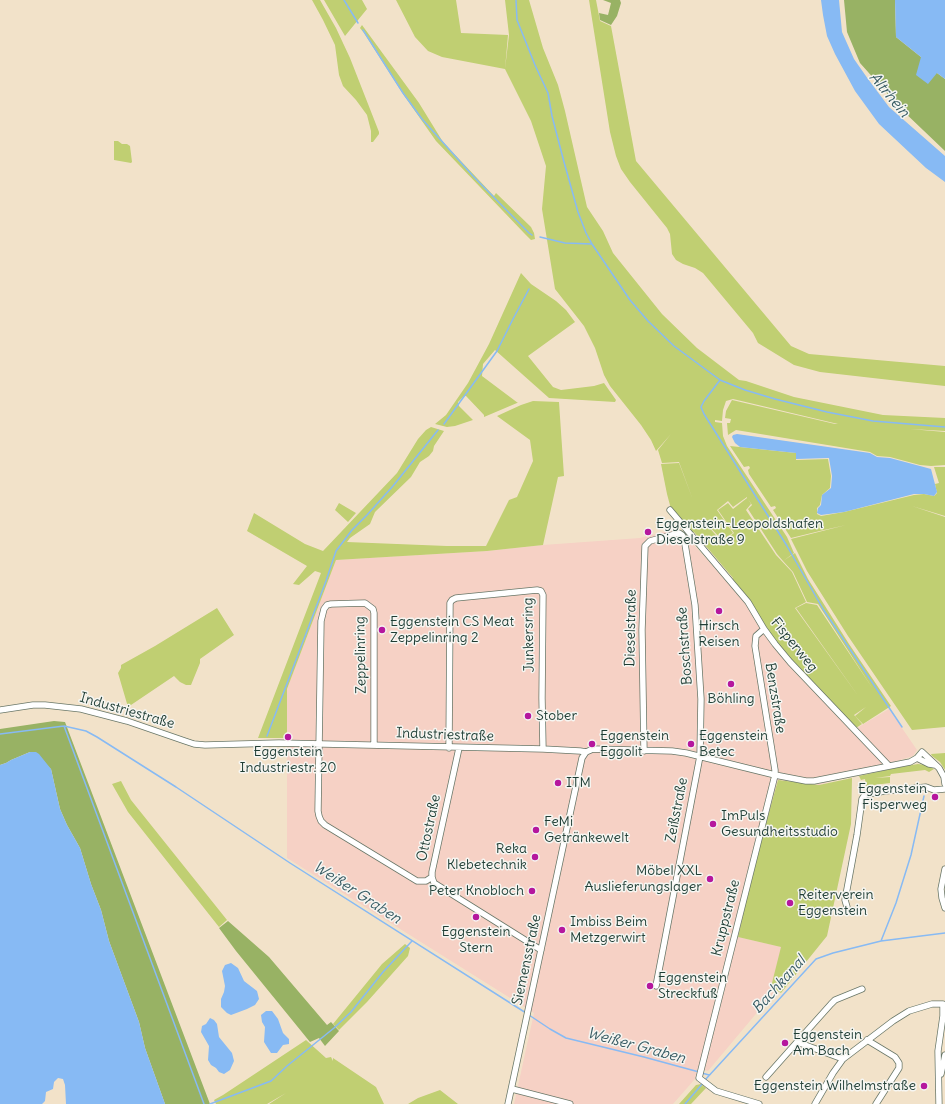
<!DOCTYPE html>
<meta charset="utf-8">
<style>
body{margin:0}
canvas{display:block;background:#f2e2c9}
</style>
<canvas width="945" height="1104"></canvas>
<script>
const c = document.querySelector('canvas').getContext('2d');
c.lineJoin = 'round';
function paint(path, color) { c.fillStyle = color; c.fill(path, 'evenodd'); }
const poly = rows => new Path2D(rows.map(r => 'M' + r).join(''));
function stroke(path, color, width, dash) { c.strokeStyle = color; c.lineWidth = width; c.lineCap = dash ? 'butt' : 'round'; c.setLineDash(dash || []); c.stroke(path); }
function drawText(font, color, halo, rows, align = 'center') {
  c.font = font + ' Delius,sans-serif'; c.lineWidth = 3; c.setLineDash([]); c.textBaseline = 'middle'; c.strokeStyle = halo; c.fillStyle = color; for (const [text, x, y, turn = 0] of rows) {
    c.save(); c.translate(x, y); c.rotate((+turn || 0) * Math.PI / 180); c.textAlign = isNaN(turn) ? turn : align; if (halo) c.strokeText(text, 0, 0); c.fillText(text, 0, 0); c.restore();
  }
}
paint(poly([
 [678,528,715,568,739,595,747,605,766,637,792,669,852,731,889,709,917,750,913,756,819,785,778,780,738,937,782,947,771,987,776,990,708,1071,698,1068,695,1079,673,1104,514,1104,534,1013,287,858,287,689,336,560,487,551,543,545,640,538]
]), '#f6d1c5');
paint(poly([
 [312,0,320,0,336,28,350,58,379,132,379,134,373,142,371,142,371,131,367,115,356,100,343,86,339,75,335,45,323,20],
 [324,0,362,0,367,9,345,36],
 [396,0,456,0,461,33,508,35,505,69,442,57,428,51,415,37],
 [505,0,529,0,543,48,558,85,565,111,587,207,603,231,613,253,662,314,697,348,739,380,746,381,794,397,883,415,945,418,945,431,910,429,945,432,945,465,931,466,920,465,890,457,877,456,870,452,736,430,728,435,727,423,730,423,731,419,725,418,726,411,732,400,835,424,838,424,733,399,726,401,723,410,722,421,715,420,715,422,722,423,723,436,727,446,787,537,794,553,783,561,777,554,748,509,752,505,748,499,751,504,746,510,776,555,792,572,806,602,795,608,859,697,796,608,806,603,817,605,873,689,818,604,807,602,793,572,783,561,795,553,808,579,849,644,891,706,863,724,855,716,866,707,854,715,862,724,856,728,792,660,773,637,759,616,732,580,733,578,694,532,692,533,671,509,667,494,661,464,679,463,693,500,679,462,662,463,658,450,671,434,656,451,651,440,641,425,610,386,604,375,595,348,584,326,555,289,542,209,546,166,531,121,505,69,509,35],
 [747,497,747,498,733,509,728,503,718,510,734,533,722,542,706,524,700,528,706,523,722,540,733,533,717,510,728,501,733,507],
 [589,0,596,0,600,21,611,26,636,161,791,346,809,354,945,366,945,386,908,382,820,372,794,365,758,343,753,333,703,273,695,268,683,264,676,260,672,254,670,234,667,228,630,182,621,169,616,156,610,132],
 [362,25,419,103,443,142,494,196,496,193,531,227,534,233,535,239,531,240,524,233,436,141,403,94,364,33,360,28],
 [114,141,118,141,122,144,127,144,130,146,132,162,131,163,114,160],
 [521,273,531,284,556,301,566,310,575,322,528,356,553,387,561,390,594,386,604,383,616,400,615,402,549,398,495,350,483,364,482,376,518,403,517,403,484,417,484,415,466,396,464,396,458,402,459,406,473,420,455,426,447,427,435,424,446,415,468,383,489,344],
 [533,401,559,402,564,476,558,477,543,545,487,551,336,560,287,689,287,738,258,738,321,573,315,571,299,585,293,584,307,566,247,531,254,513,305,544,323,551,397,473,418,439,426,430,431,427,444,431,434,446,433,451,429,456,420,462,411,477,375,512,370,524,350,538,347,542,447,546,486,546,509,500,517,497,533,461,530,440,497,416,521,405],
 [730,446,796,453,796,460,828,459,831,476,830,488,822,495,820,505,817,508,817,514,821,516,844,512,914,495,924,494,934,496,937,493,935,484,939,483,934,467,945,467,945,516,912,506,945,517,945,727,912,730,848,636,807,571,791,539,846,525,824,530,822,522,824,530,791,538,773,510,776,508,775,506,771,507,749,474,748,470,750,468,749,466,744,467],
 [339,503,356,513,348,522,335,510],
 [217,608,234,635,200,659,200,663,191,685,186,685,180,682,174,676,128,707,118,673,121,668,121,665,155,646],
 [945,753,945,770,940,762,932,756,931,754],
 [918,764,925,765,934,769,929,772,925,770,891,774,890,776,875,778,890,777,890,783,866,786,865,779,861,780,859,776,895,768],
 [852,778,851,824,827,936,781,993,771,987,781,947,738,937,755,863,778,780,819,785],
 [121,781,131,800,227,920,219,927,128,812,112,784],
 [405,944,410,948,408,956,367,1002,339,1030,333,1024,382,964],
 [306,1040,326,1058,331,1057,333,1061,333,1058,376,1087,384,1104,269,1104,286,1093,267,1104,216,1104,214,1100,223,1095],
 [701,1084,706,1088,691,1104,679,1104,696,1085],
 [440,1090,458,1104,408,1104,418,1098]
]), '#c0cf72');
paint(poly([
 [603,0,620,0,621,3,617,16,611,25,600,20,599,13,608,15,611,3],
 [844,0,895,0,896,37,921,57,937,73,945,79,945,151,901,109,860,63,847,32],
 [54,721,65,722,210,1104,165,1104,145,1048,139,1022,109,941,101,910,91,884,80,848,67,825,60,809,51,769,30,752,11,760,6,763,0,765,0,729],
 [228,921,269,957,327,1025,331,1022,339,1031,325,1046,319,1038,310,1042,236,951,219,928]
]), '#98b264');
paint(poly([
 [821,0,839,0,842,32,854,59,868,79,889,107,945,156,945,182,926,168,879,124,855,91,835,54,827,36,823,15],
 [895,0,945,0,945,79,937,73,928,84,916,75,921,57,896,37],
 [737,434,870,453,877,457,890,458,920,466,931,469,937,492,934,496,924,494,914,494,844,512,821,515,817,513,818,508,821,505,822,495,831,488,832,476,829,458,796,459,796,453,740,447,735,443,732,437,733,435],
 [30,752,36,752,39,754,51,769,60,809,67,825,80,848,91,884,101,910,109,941,139,1022,145,1048,165,1104,66,1104,65,1085,63,1079,58,1078,54,1082,53,1089,46,1092,45,1101,42,1104,0,1104,0,765,6,763,11,760],
 [231,963,238,968,244,981,257,991,259,999,255,1005,247,1009,231,1015,227,1013,221,1007,221,999,224,992,225,986,222,971,225,965],
 [266,1011,272,1011,278,1019,283,1033,289,1039,289,1044,283,1045,277,1053,271,1053,264,1042,265,1027,262,1022,261,1015],
 [210,1018,214,1020,217,1024,219,1037,232,1053,234,1061,230,1070,224,1074,219,1072,216,1068,211,1065,208,1060,209,1046,201,1032,202,1026,206,1024]
]), '#87baf4');
stroke(poly([
 [344,0,358,23],
 [516,0,517,20,535,65,548,93,552,116,564,162,578,212,586,233,592,244,630,300,648,321,674,346,720,380,745,390,775,399,827,412,873,421,945,427],
 [363,30,403,93,422,119,473,176,529,233,532,235],
 [540,237,565,243,592,244],
 [720,380,704,401,701,407,704,414,787,546,823,609,902,727],
 [444,424,497,351,513,319,529,289],
 [64,726,204,1104],
 [0,734,64,726,86,731,97,737,176,787,290,863,526,1013],
 [267,736,326,581,336,551,352,530,367,515,393,486,438,430],
 [881,941,896,903,911,855,924,796],
 [529,1015,550,1029,566,1038,644,1057,699,1072],
 [702,1073,709,1075],
 [705,1080,816,959,833,953,881,941,945,933],
 [210,1104,271,1081,287,1066,334,1028,351,1012,383,972,412,941],
 [685,1104,703,1083]
]), '#87baf4', 1.5);
const minor = poly([
 [670,510,748,602,764,629,775,644,790,662,889,766],
 [0,710,33,705,45,705,81,709,127,721,185,741,194,744,205,745,279,743,543,749,580,751,586,752,593,749,672,751,686,753,775,775,806,781,814,781,910,762,917,758,922,752,939,768,944,777,945,784],
 [374,745,374,613,373,609,365,603,331,604,327,605,324,609,321,621,318,811,319,816,321,821,325,825,417,881,426,881,432,877],
 [449,748,450,603,452,600,456,598,537,590,541,591,543,595,542,698,543,749],
 [459,748,432,872,432,877,434,883,541,950],
 [644,751,642,630,645,546,650,541,679,533,682,535,684,538,695,605,701,699,700,756,656,986],
 [917,758,929,764,935,765],
 [945,869,941,889,942,898,945,908],
 [847,907,845,900,857,835,862,799,864,796,868,794,885,791,926,787,934,790,945,789],
 [867,1040,895,1057,899,1063,899,1068,876,1104],
 [843,1059,797,1042,831,1004,835,1000,862,989],
 [941,1074,945,1055],
 [766,1077,797,1042],
 [512,1089,570,1104],
 [508,1104,582,758,586,752],
 [759,1104,716,1091,699,1078,775,775,775,770,755,646,756,636,764,629],
 [815,1104,833,1073,843,1059,893,1021,909,1011,932,1004,943,1004,943,1016,945,1017],
 [939,1104,938,1051,943,1016]
]);
stroke(minor, '#697768', 7);
stroke(minor, '#fff', 5.5);
for (const [x, y, r, color] of [
 [648,532,4,"#b5179e"],
 [719,611,4,"#b5179e"],
 [382,630,4,"#b5179e"],
 [731,684,4,"#b5179e"],
 [528,716,4,"#b5179e"],
 [288,737,4,"#b5179e"],
 [592,744,4,"#b5179e"],
 [691,744,4,"#b5179e"],
 [558,783,4,"#b5179e"],
 [935,797,4,"#b5179e"],
 [713,824,4,"#b5179e"],
 [536,830,4,"#b5179e"],
 [535,857,4,"#b5179e"],
 [710,879,4,"#b5179e"],
 [532,891,4,"#b5179e"],
 [790,903,4,"#b5179e"],
 [476,917,4,"#b5179e"],
 [562,930,4,"#b5179e"],
 [650,986,4,"#b5179e"],
 [785,1043,4,"#b5179e"],
 [924,1086,4,"#b5179e"]
]) { const dot = new Path2D(); dot.arc(x, y, r, 0, 2 * Math.PI); c.fillStyle = color; c.fill(dot); stroke(dot, '#f6f6f2', 1.5); }
drawText('14px', '#1f3d34', '#f6f6f2', [
 ["Eggenstein-Leopoldshafen",656,524],
 ["Dieselstraße 9",656,540],
 ["Eggenstein CS Meat",390,622],
 ["Zeppelinring 2",390,638],
 ["Hirsch",719,626,"center"],
 ["Reisen",719,642,"center"],
 ["Böhling",731,699,"center"],
 ["Stober",536,716],
 ["Eggenstein",600,736],
 ["Eggolit",600,752],
 ["Eggenstein",699,736],
 ["Betec",699,752],
 ["Eggenstein",288,752,"center"],
 ["Industriestr. 20",288,768,"center"],
 ["ITM",566,783],
 ["Eggenstein",927,789,"right"],
 ["Fisperweg",927,805,"right"],
 ["ImPuls",721,816],
 ["Gesundheitsstudio",721,832],
 ["FeMi",544,822],
 ["Getränkewelt",544,838],
 ["Reka",527,849,"right"],
 ["Klebetechnik",527,865,"right"],
 ["Möbel XXL",702,871,"right"],
 ["Auslieferungslager",702,887,"right"],
 ["Peter Knobloch",524,891,"right"],
 ["Reiterverein",798,895],
 ["Eggenstein",798,911],
 ["Imbiss Beim",570,922],
 ["Metzgerwirt",570,938],
 ["Eggenstein",476,932,"center"],
 ["Stern",476,948,"center"],
 ["Eggenstein",658,978],
 ["Streckfuß",658,994],
 ["Eggenstein",793,1035],
 ["Am Bach",793,1051],
 ["Eggenstein Wilhelmstraße",916,1086,"right"]
], 'left');
drawText('14px', '#1f3d34', '#f6f6f2', [
 ["Dieselstraße",631,628,-89],
 ["Junkersring",529,635,-91],
 ["Fisperweg",794,645,51],
 ["Boschstraße",685,646,-94],
 ["Zeppelinring",361,655,-91],
 ["Benzstraße",775,698,81],
 ["Industriestraße",127,711,16],
 ["Industriestraße",445,735,2],
 ["Zeißstraße",677,810,-79],
 ["Ottostraße",429,828,-78],
 ["Kruppstraße",726,918,-76],
 ["Siemensstraße",527,960,-78]
]);
drawText('italic 15px', '#395c64', '#f6f6f2', [
 ["Altrhein",889,95,50],
 ["Weißer Graben",357,893,33],
 ["Bachkanal",779,985,-48],
 ["Weißer Graben",636,1046,15]
]);
</script>
